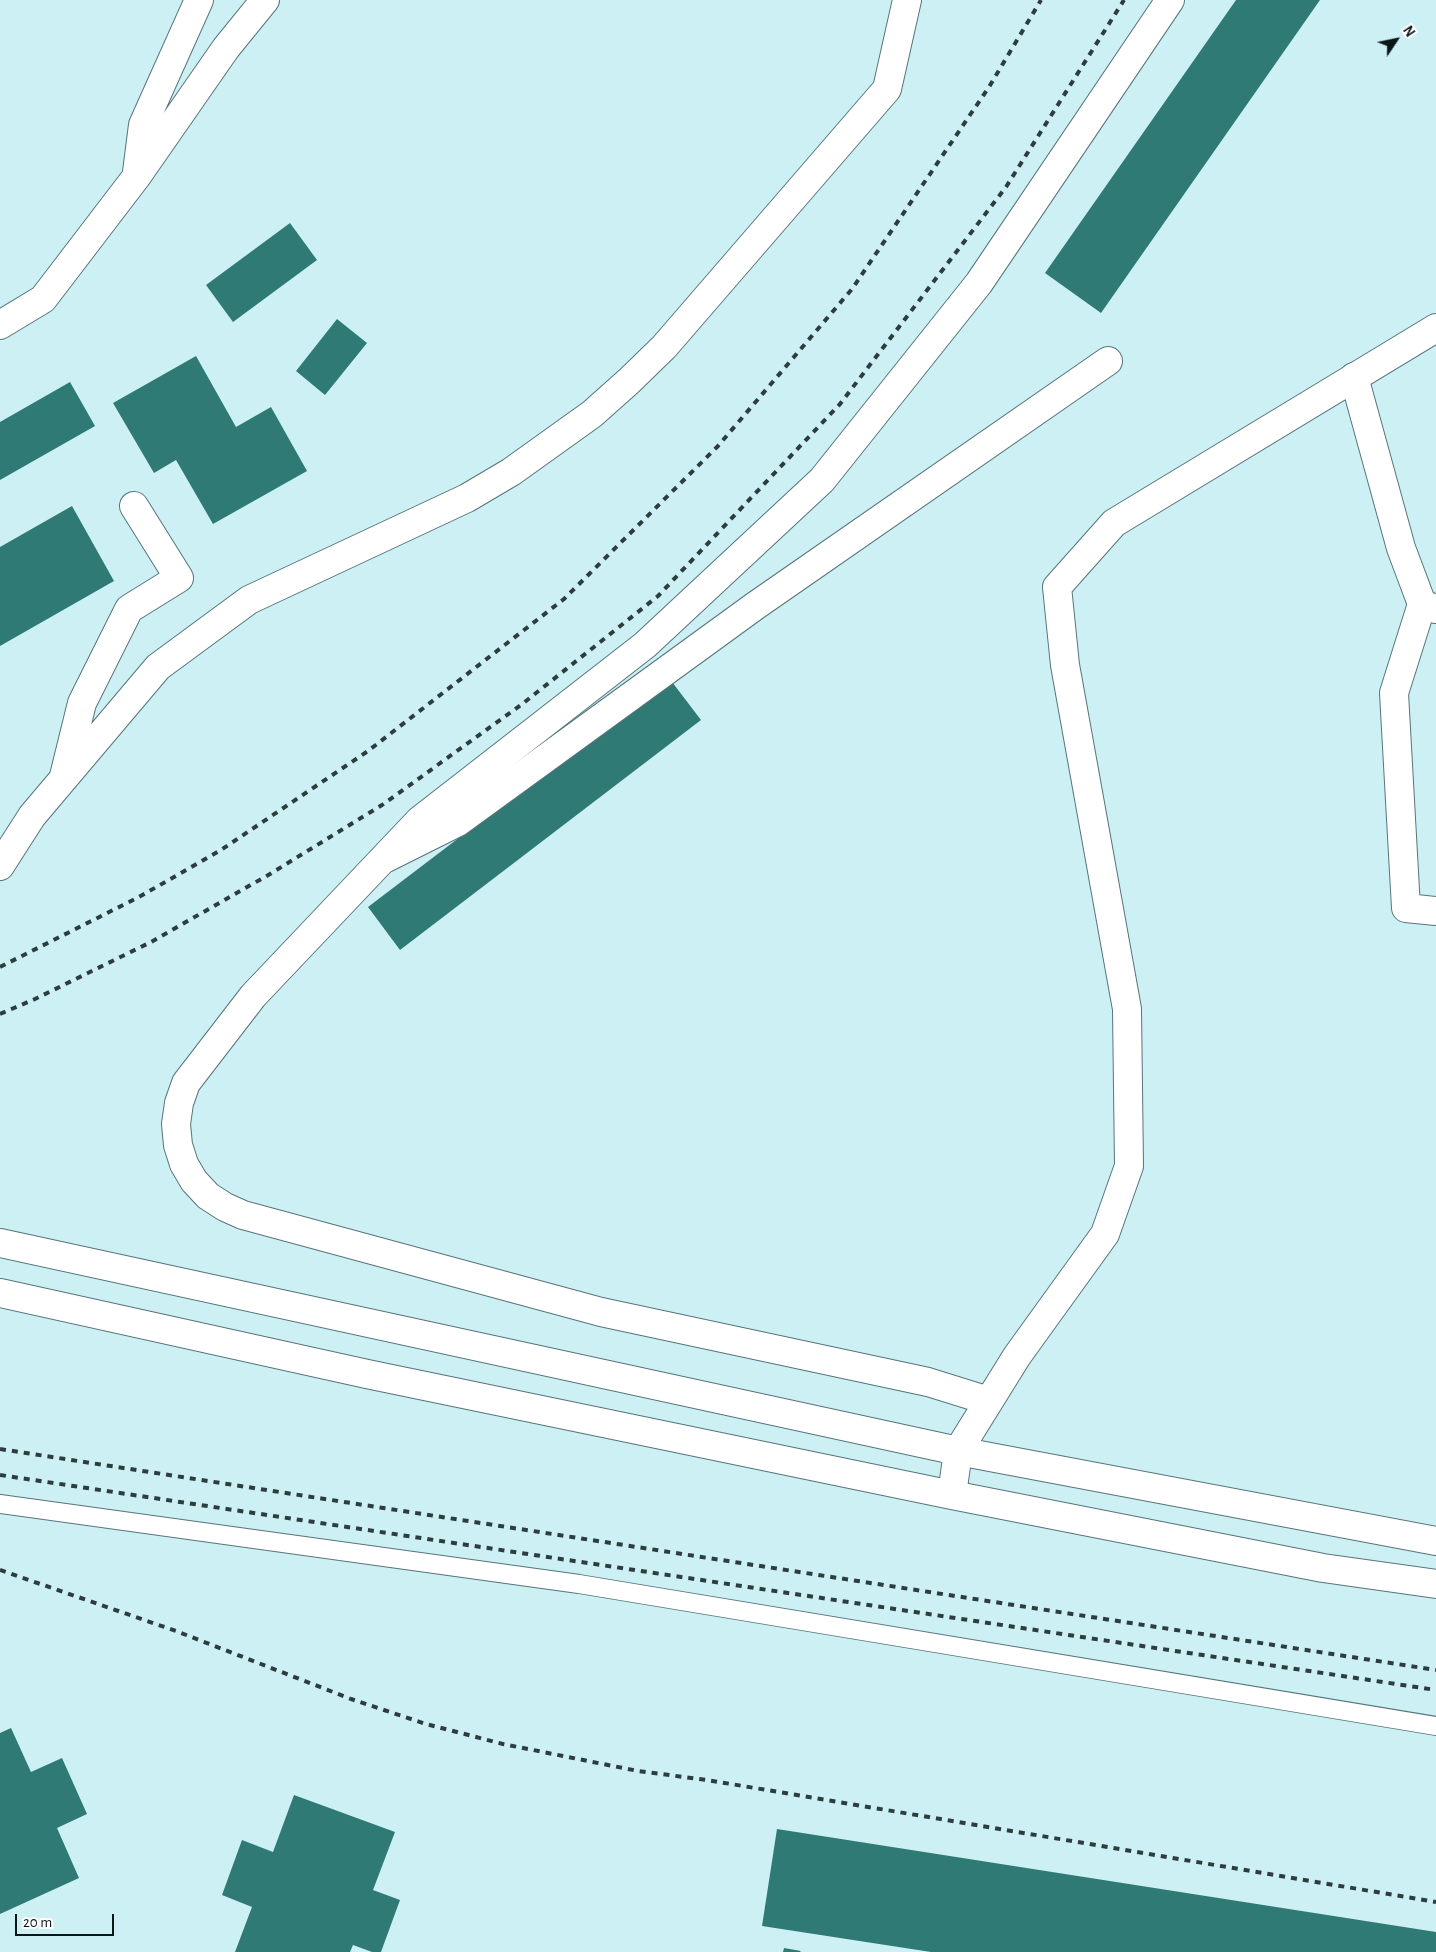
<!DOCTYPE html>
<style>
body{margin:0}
#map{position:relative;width:1436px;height:1952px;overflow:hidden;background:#cdf0f5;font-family:"Alegreya Sans",sans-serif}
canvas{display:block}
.north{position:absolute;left:1371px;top:15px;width:50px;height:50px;-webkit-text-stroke:4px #fff;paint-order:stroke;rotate:56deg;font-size:14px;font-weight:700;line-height:20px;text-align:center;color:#0a1618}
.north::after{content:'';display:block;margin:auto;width:18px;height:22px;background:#0a1618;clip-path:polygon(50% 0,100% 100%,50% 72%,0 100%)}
.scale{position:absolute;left:15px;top:1914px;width:99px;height:22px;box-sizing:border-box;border:2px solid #0a1618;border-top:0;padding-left:6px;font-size:15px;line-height:18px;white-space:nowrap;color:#0a1618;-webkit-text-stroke:4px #fff;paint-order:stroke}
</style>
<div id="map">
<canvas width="1436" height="1952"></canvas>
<div class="north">N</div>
<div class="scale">20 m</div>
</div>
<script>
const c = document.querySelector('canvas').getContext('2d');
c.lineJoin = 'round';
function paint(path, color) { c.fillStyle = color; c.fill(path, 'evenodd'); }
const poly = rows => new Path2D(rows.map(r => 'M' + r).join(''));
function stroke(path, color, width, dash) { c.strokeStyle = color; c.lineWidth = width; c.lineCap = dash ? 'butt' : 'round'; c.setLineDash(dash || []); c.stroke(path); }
paint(poly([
 [1236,0,1320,0,1101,313,1045,273],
 [290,223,317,260,233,322,206,285],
 [337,319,367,343,325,395,296,371],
 [196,356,236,427,271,407,307,471,213,524,176,460,154,473,113,403],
 [70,382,95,426,0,480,0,422],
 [72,506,114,581,0,646,0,547],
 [669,678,701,720,400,950,368,907],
 [11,1728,31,1772,62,1758,87,1814,57,1828,79,1878,0,1914,0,1733],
 [294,1795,395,1832,373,1890,400,1900,381,1952,372,1952,353,1945,350,1952,235,1952,252,1907,222,1895,242,1840,273,1852],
 [777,1829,1436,1932,1436,1952,931,1952,762,1926],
 [784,1948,801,1951,800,1952,783,1952]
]), '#2f7a75');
const lane = poly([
 [0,1504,579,1584,1436,1726]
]);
const street = poly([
 [137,172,143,125,199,0],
 [0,325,43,299,137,176,226,48,265,0],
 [1354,377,1401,548,1422,604,1436,609],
 [1422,604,1394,693,1406,908,1436,911],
 [64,776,82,703,129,609,179,578,134,506],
 [386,858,458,822,755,606,1108,361],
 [0,866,32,816,158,667,249,600,467,498,511,472,592,414,629,381,664,347,887,89,907,0]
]);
const secondary = poly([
 [0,1243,958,1451,1436,1541],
 [0,1293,367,1374,952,1495,1323,1568,1436,1584],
 [989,1401,928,1382,601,1312,243,1215,225,1207,208,1196,194,1181,184,1164,178,1145,176,1124,179,1103,186,1083,253,996,420,820,645,645,822,480,979,283,1170,0],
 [952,1495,958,1451,1017,1356,1105,1234,1129,1166,1127,1009,1065,665,1057,587,1114,523,1436,328]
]);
stroke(lane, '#56757a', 20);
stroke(street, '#56757a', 30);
stroke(secondary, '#56757a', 30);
stroke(lane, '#fff', 18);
stroke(street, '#fff', 28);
stroke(secondary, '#fff', 28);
stroke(poly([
 [0,967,139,897,221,850,368,751,564,599,718,446,852,289,989,87,1041,0],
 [0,1014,35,999,151,942,270,874,382,805,521,705,658,596,840,404,1006,187,1124,0],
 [0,1449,1436,1670],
 [0,1475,1436,1690],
 [0,1570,176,1631,351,1699,426,1724,503,1744,638,1771,707,1780,1436,1902]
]), '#2d3d3f', 4, [6, 6]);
</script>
